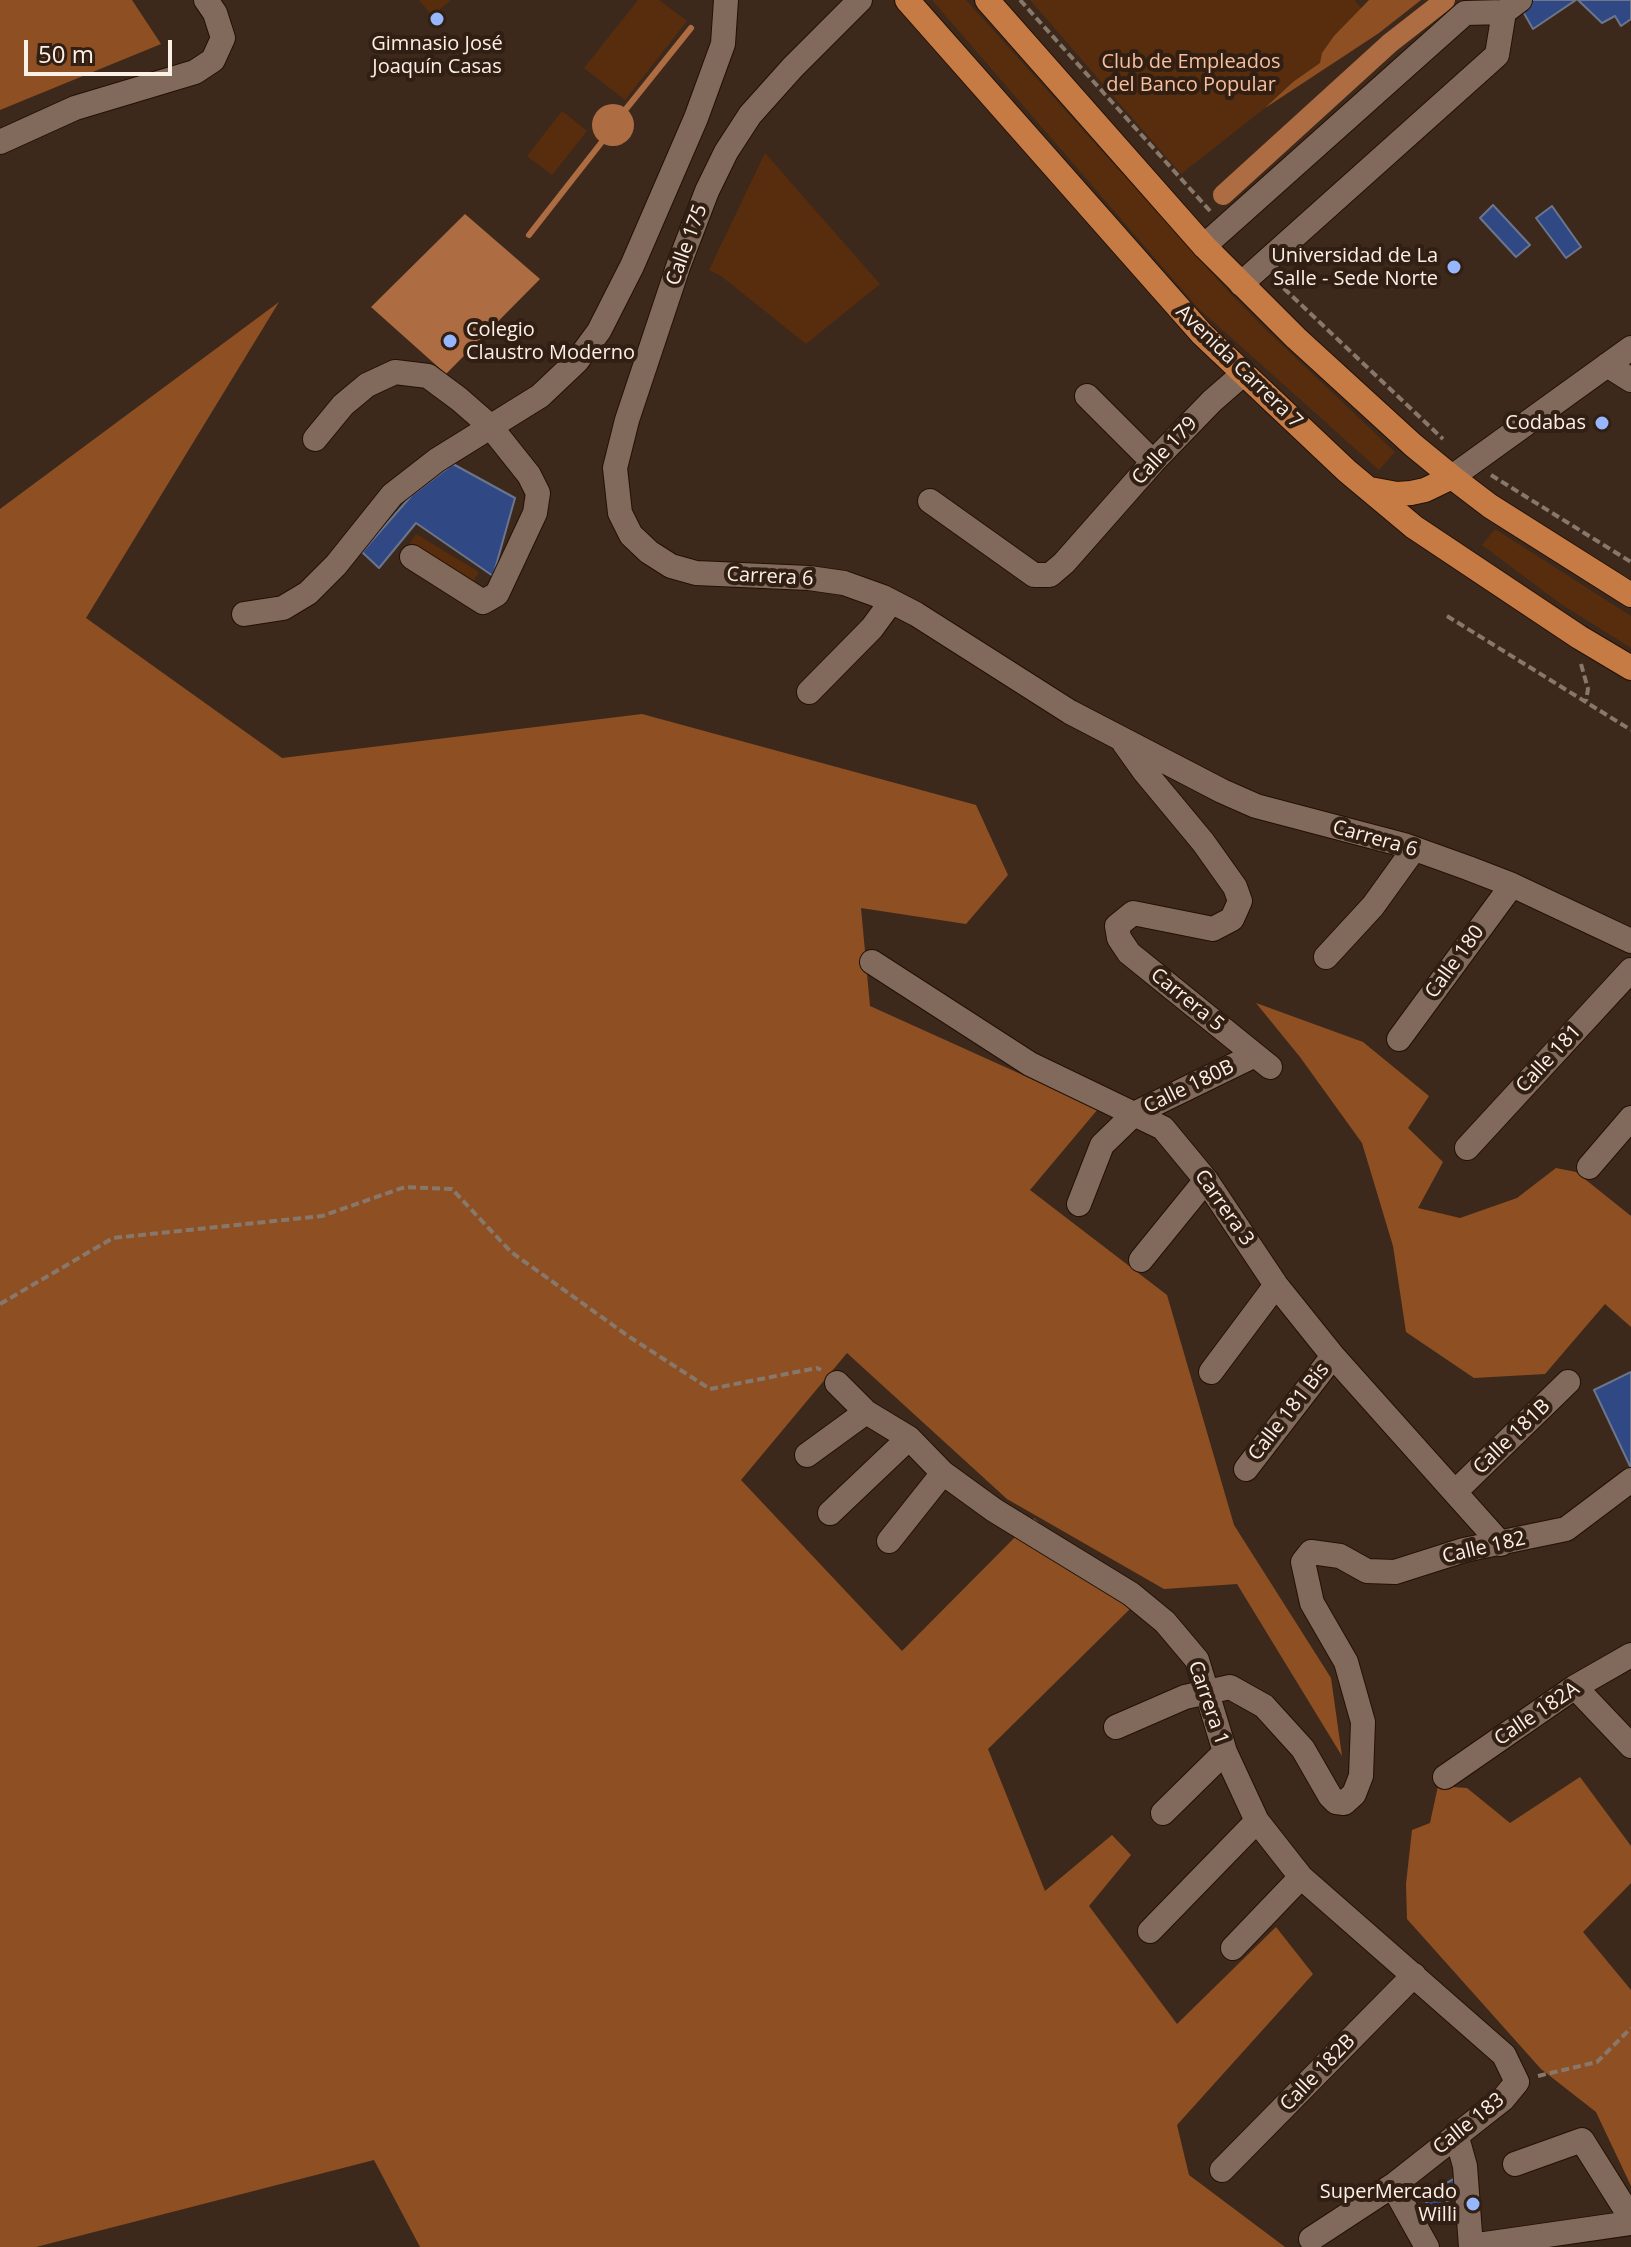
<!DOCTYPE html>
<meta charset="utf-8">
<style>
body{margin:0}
#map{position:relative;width:1631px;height:2247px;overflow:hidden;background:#3d291c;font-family:"Open Sans",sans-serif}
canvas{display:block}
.scale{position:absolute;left:24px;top:40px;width:148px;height:36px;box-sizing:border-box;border:4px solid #fcefe6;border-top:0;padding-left:10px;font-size:24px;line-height:28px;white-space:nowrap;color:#fcefe6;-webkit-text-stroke:6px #321f13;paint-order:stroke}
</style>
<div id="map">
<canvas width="1631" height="2247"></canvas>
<div class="scale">50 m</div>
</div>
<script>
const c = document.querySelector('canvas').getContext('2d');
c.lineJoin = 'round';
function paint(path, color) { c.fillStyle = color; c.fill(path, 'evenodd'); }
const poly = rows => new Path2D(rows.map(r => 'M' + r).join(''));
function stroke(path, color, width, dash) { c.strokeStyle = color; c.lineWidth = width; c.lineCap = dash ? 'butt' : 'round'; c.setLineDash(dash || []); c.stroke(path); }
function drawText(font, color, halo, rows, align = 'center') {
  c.font = font + ' "Open Sans",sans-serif'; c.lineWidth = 8; c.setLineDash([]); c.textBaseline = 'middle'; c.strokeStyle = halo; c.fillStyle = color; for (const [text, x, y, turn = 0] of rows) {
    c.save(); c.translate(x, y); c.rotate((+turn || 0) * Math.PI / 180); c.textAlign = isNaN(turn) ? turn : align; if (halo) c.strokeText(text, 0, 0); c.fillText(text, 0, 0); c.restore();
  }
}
paint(poly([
 [419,0,451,0,432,16],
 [638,0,659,0,687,21,625,100,584,68],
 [932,0,966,0,1226,289,1262,326,1395,452,1379,470,1198,308],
 [1030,0,1355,0,1379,33,1265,108,1181,174],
 [562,111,587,131,552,175,527,156],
 [765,153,880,284,806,344,721,276,709,270],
 [1495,529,1631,616,1631,648,1561,604,1482,545],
 [416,534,479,572,462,599,399,561]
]), '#572d0d');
paint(poly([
 [0,0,132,0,161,44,0,110],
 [1369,0,1421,0,1379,33,1265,108,1293,82,1320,63,1322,53,1334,36],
 [279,302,86,618,282,758,642,714,976,805,1008,875,966,924,861,908,870,1006,1098,1109,1030,1190,1167,1295,1234,1525,1331,1678,1342,1756,1237,1584,1164,1589,1007,1499,847,1353,741,1480,902,1651,1034,1518,1133,1606,988,1749,1045,1891,1112,1835,1131,1855,1089,1906,1177,2024,1276,1927,1313,1974,1177,2125,1189,2175,1285,2247,420,2247,374,2160,36,2247,0,2247,0,509],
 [1256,1003,1363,1042,1429,1096,1408,1128,1443,1162,1418,1208,1460,1218,1517,1198,1556,1168,1576,1172,1631,1216,1631,1327,1605,1304,1545,1374,1474,1378,1406,1332,1393,1246,1362,1143,1300,1057],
 [1580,1777,1631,1846,1631,1883,1583,1932,1631,1990,1631,2186,1596,2112,1541,2069,1407,1919,1406,1884,1412,1830,1430,1823,1438,1786,1467,1788,1510,1823]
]), '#8e5023');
paint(poly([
 '592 125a21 21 0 1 1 42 0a21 21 0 1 1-42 0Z',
 [465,214,540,279,446,374,371,307]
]), '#ad6c41');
stroke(poly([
 [626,109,691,28],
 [529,235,601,143]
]), '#ad6c41', 6);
stroke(poly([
 [1223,195,1390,43,1445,0]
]), '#ad6c41', 20);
const building = poly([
 [1532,0,1576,0,1533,29,1521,8,1532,0],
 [1578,0,1631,0,1631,19,1621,26,1615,16,1602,23,1578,0],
 [1493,205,1530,245,1516,257,1480,218,1493,205],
 [1552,206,1581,247,1566,258,1536,218,1552,206],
 [453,464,515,498,493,576,416,523,379,568,362,552,412,495,453,464],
 [1631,1372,1631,1466,1630,1466,1594,1390,1631,1372],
 [1457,2177,1466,2192,1431,2211,1423,2196,1457,2177]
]);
paint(building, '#304883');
stroke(building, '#6b758c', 2);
const minor = poly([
 [860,0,793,67,750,115,726,152,707,191,679,264,627,420,615,468,620,513,631,535,649,552,671,566,696,573,809,578,844,583,883,597,916,614,1070,712,1222,791,1256,806,1404,845,1468,868,1512,885,1631,941],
 [0,142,75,108,195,72,213,60,223,38,215,13,206,0],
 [1204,246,1465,13,1504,12,1520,0],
 [1241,284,1497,55,1504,12],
 [1607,365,1631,380],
 [1087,396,1153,462],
 [315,439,343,405,367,385,395,372,428,376,459,399,490,426,529,475,538,493,535,513,497,594,483,602,412,557],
 [1452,477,1631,348],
 [930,501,1034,575,1050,575,1064,563,1153,462,1212,401,1243,374],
 [244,614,283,608,308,593,336,565,392,495,437,460,540,396,577,361,599,331,632,266,696,118,723,44,726,0],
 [809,692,872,628,891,602],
 [1124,743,1144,771,1203,842,1235,887,1240,901,1232,919,1213,929,1133,913,1117,926,1119,938,1129,953,1270,1067],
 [1326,957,1373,906,1414,849],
 [872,962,1030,1064,1163,1128,1206,1180,1276,1285,1333,1356,1501,1544],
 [1399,1039,1512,885],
 [1467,1148,1631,970],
 [1589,1167,1631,1118],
 [1079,1204,1102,1145,1134,1114,1255,1055],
 [1141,1260,1206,1180],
 [1211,1372,1276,1285],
 [837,1383,866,1412,909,1438,943,1473,994,1510,1131,1594,1165,1622,1197,1660,1225,1752,1257,1821,1301,1877,1504,2055,1517,2082,1503,2099,1395,2184,1311,2239],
 [807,1455,866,1412],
 [1246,1469,1333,1356],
 [1456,1491,1568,1382],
 [830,1513,909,1438],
 [889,1541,943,1473],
 [1575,1687,1631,1746],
 [1116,1727,1185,1697,1230,1687,1264,1706,1303,1749,1330,1796,1336,1802,1344,1803,1354,1794,1361,1776,1363,1722,1346,1662,1312,1603,1303,1562,1311,1552,1340,1556,1367,1571,1395,1572,1464,1550,1566,1529,1631,1480],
 [1445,1777,1575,1687,1631,1655],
 [1163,1813,1225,1752],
 [1150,1931,1257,1821],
 [1233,1948,1301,1877],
 [1456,2134,1465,2166,1471,2247],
 [1515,2164,1582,2140,1631,2218],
 [1222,2170,1414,1975],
 [1395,2184,1399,2197,1427,2247],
 [1471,2246,1631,2223]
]);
const major = poly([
 [907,0,1202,334,1347,471,1414,527,1579,637,1631,668],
 [987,0,1204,246,1296,338,1413,445,1452,477,1490,506,1631,595],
 [1370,489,1397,494,1411,493,1425,490,1452,477]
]);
stroke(minor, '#231105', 26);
stroke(major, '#231105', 26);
stroke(poly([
 [1020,0,1211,212],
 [1275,280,1443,439],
 [1491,475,1631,562],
 [1447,616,1631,730],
 [1581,664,1588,689,1586,701],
 [0,1304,113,1238,322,1216,405,1187,452,1189,511,1252,628,1336,710,1389,817,1368,821,1370],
 [1538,2076,1597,2062,1631,2028]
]), '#88776b', 4, [8, 4]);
stroke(minor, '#816a5b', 24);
stroke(major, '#c77b44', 24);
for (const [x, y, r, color] of [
 [437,19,8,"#96b6fd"],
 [1454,267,8,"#96b6fd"],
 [450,341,8,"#96b6fd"],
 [1602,423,8,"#96b6fd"],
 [1473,2204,8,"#96b6fd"]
]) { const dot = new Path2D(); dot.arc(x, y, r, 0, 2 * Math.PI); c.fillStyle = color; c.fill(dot); stroke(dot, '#321f13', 3); }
drawText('20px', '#fcefe6', '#321f13', [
 ["Gimnasio José",437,44,"center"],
 ["Joaquín Casas",437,67,"center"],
 ["Universidad de La",1438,256],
 ["Salle - Sede Norte",1438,279],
 ["Colegio",466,330,"left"],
 ["Claustro Moderno",466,353,"left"],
 ["Codabas",1586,423],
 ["SuperMercado",1457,2192],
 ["Willi",1457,2215]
], 'right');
drawText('20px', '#f7bf9d', '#321f13', [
 ["Club de Empleados",1191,62],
 ["del Banco Popular",1191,85]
]);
drawText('20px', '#fcefe6', '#321f13', [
 ["Calle 175",687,245,-70],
 ["Avenida Carrera 7",1239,367,44],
 ["Calle 179",1165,451,-47],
 ["Carrera 6",770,577,3],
 ["Carrera 6",1375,839,16],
 ["Calle 180",1455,962,-54],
 ["Carrera 5",1187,1000,39],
 ["Calle 181",1549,1059,-47],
 ["Calle 180B",1189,1087,-26],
 ["Carrera 3",1224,1208,55],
 ["Calle 181 Bis",1289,1412,-52],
 ["Calle 181B",1512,1437,-44],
 ["Calle 182",1484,1548,-13],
 ["Carrera 1",1208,1703,71],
 ["Calle 182A",1537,1714,-34],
 ["Calle 182B",1318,2073,-46],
 ["Calle 183",1469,2124,-39]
]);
</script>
